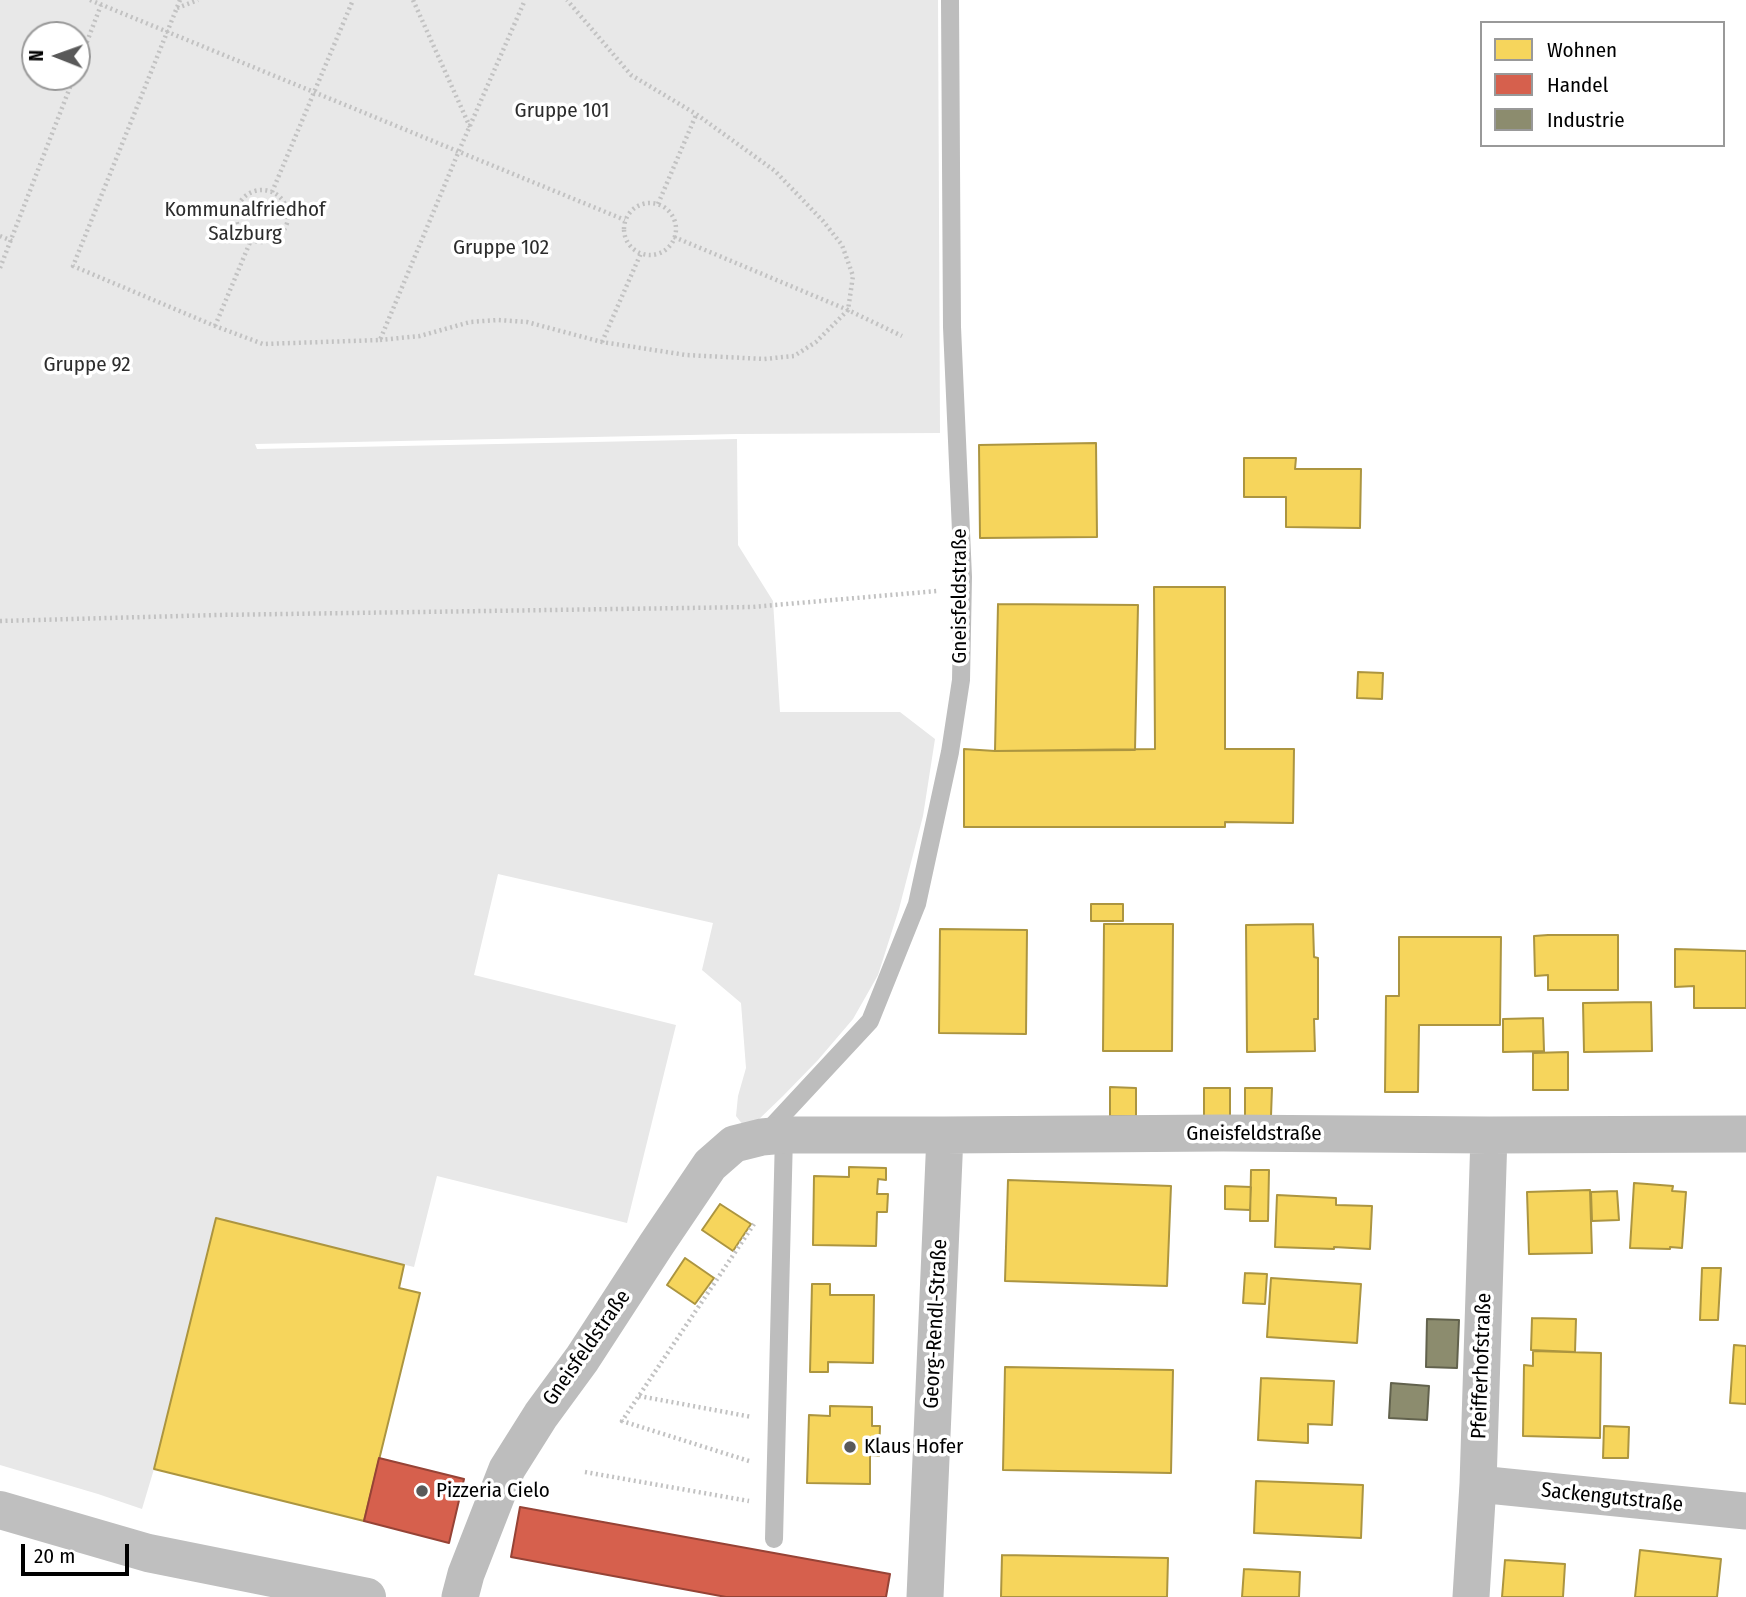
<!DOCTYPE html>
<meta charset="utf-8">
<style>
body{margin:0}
#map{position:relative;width:1746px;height:1597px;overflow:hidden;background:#fff;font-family:"Fira Sans Condensed",sans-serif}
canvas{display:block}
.legend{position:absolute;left:1480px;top:21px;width:245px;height:126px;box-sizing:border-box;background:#fff;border:2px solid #999;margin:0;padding:9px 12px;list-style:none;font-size:21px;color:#000}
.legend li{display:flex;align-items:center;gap:14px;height:35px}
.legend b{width:35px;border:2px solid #999}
.north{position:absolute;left:21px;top:21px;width:70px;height:70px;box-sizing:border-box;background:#fff;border:2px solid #999;border-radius:50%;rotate:271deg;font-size:19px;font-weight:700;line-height:28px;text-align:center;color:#000}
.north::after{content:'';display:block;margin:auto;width:24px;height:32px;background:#595959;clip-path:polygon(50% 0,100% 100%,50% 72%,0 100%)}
.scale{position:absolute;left:21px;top:1544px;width:108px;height:32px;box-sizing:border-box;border:4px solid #000;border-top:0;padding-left:9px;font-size:21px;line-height:24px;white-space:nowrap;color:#000;-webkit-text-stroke:5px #fff;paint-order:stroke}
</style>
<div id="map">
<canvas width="1746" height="1597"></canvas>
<ul class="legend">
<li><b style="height:19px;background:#f6d55c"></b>Wohnen</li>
<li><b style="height:19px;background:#d6604d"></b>Handel</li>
<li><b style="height:19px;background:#8c8c6e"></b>Industrie</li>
</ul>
<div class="north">N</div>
<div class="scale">20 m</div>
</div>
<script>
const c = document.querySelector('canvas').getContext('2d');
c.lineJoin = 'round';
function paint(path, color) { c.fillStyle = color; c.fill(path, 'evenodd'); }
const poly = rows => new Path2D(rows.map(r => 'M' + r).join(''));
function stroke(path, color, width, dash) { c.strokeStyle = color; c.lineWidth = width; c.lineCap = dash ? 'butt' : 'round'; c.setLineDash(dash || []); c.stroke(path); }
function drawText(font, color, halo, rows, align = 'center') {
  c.font = font + ' "Fira Sans Condensed",sans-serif'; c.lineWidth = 7; c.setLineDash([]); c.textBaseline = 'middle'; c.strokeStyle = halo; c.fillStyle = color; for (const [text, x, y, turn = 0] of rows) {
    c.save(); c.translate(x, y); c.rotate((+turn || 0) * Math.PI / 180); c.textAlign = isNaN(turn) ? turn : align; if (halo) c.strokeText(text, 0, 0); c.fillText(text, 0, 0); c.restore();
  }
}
paint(poly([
 [0,0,938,0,940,433,737,434,255,444,257,449,737,439,738,545,773,601,780,712,900,712,935,739,923,816,899,909,878,975,853,1019,818,1060,783,1096,756,1122,743,1125,736,1116,738,1096,746,1068,741,1003,702,970,713,923,498,874,474,975,676,1025,627,1223,437,1176,414,1267,216,1219,154,1469,142,1509,98,1494,0,1465],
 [35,35,77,35,77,77,35,77]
]), '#e8e8e8');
const homes = poly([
 [1096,443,1097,537,980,538,979,445,1096,443],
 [1244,458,1296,458,1295,469,1361,469,1360,528,1286,527,1286,497,1244,497,1244,458],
 [1154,587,1225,587,1225,749,1294,749,1293,823,1225,822,1225,827,964,827,964,749,995,751,1155,749,1154,587],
 [998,604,1138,605,1135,750,995,751,998,604],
 [1358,672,1383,673,1382,699,1357,698,1358,672],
 [1091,904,1123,904,1123,921,1091,921,1091,904],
 [1104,924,1173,924,1172,1051,1103,1051,1104,924],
 [1313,924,1314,957,1318,958,1318,1019,1314,1019,1315,1051,1247,1052,1246,925,1313,924],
 [940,929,1027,930,1026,1034,939,1033,940,929],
 [1548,935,1618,935,1618,990,1548,990,1548,975,1535,976,1534,936,1548,935],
 [1399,937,1501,937,1500,1025,1419,1025,1418,1092,1385,1092,1386,996,1399,996,1399,937],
 [1675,949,1746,951,1746,1008,1694,1008,1694,986,1675,987,1675,949],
 [1651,1002,1652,1051,1584,1052,1583,1003,1651,1002],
 [1543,1018,1544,1051,1503,1052,1503,1019,1543,1018],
 [1568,1052,1568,1090,1533,1090,1533,1053,1568,1052],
 [1110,1087,1136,1088,1136,1116,1110,1116,1110,1087],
 [1204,1088,1230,1088,1230,1116,1204,1116,1204,1088],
 [1245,1088,1272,1088,1271,1116,1245,1117,1245,1088],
 [849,1167,886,1168,886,1180,878,1179,877,1194,888,1194,887,1212,877,1212,876,1246,813,1245,814,1176,849,1177,849,1167],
 [1251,1170,1269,1170,1268,1221,1250,1221,1251,1170],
 [1008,1180,1171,1186,1167,1286,1005,1281,1008,1180],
 [1634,1183,1673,1186,1672,1191,1686,1192,1682,1248,1670,1247,1670,1249,1630,1248,1634,1183],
 [1225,1186,1251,1187,1250,1210,1225,1209,1225,1186],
 [1590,1190,1592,1253,1529,1254,1527,1192,1590,1190],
 [1617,1191,1619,1220,1592,1221,1591,1192,1617,1191],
 [1277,1195,1336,1198,1336,1205,1372,1206,1370,1249,1334,1247,1334,1249,1275,1247,1277,1195],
 [720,1204,751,1224,733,1251,702,1230,720,1204],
 [216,1218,404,1265,399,1288,420,1293,364,1521,154,1469,216,1218],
 [685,1258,714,1278,695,1304,667,1285,685,1258],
 [1702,1268,1721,1268,1718,1320,1700,1320,1702,1268],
 [1245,1273,1267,1274,1265,1304,1243,1303,1245,1273],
 [1271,1278,1361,1284,1357,1343,1267,1337,1271,1278],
 [812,1284,830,1284,830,1295,874,1295,873,1363,828,1362,828,1372,810,1372,812,1284],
 [1532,1318,1576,1319,1575,1352,1531,1350,1532,1318],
 [1734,1345,1746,1346,1746,1404,1730,1403,1734,1345],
 [1533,1351,1601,1353,1600,1438,1523,1436,1524,1365,1533,1366,1533,1351],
 [1005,1367,1173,1370,1171,1473,1003,1470,1005,1367],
 [1261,1378,1334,1381,1332,1425,1308,1424,1308,1443,1258,1440,1261,1378],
 [830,1406,872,1407,872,1426,880,1426,879,1456,870,1455,870,1484,807,1483,809,1415,830,1416,830,1406],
 [1604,1426,1629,1427,1628,1458,1603,1458,1604,1426],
 [1256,1481,1363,1485,1361,1538,1254,1533,1256,1481],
 [1640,1550,1721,1559,1717,1597,1635,1597,1640,1550],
 [1002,1555,1168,1558,1167,1597,1001,1597,1002,1555],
 [1505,1560,1565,1564,1563,1597,1502,1597,1505,1560],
 [1244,1569,1300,1572,1299,1597,1242,1597,1244,1569]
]);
paint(homes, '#f6d55c');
stroke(homes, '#ac9540', 2);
const shops = poly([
 [379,1458,464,1479,449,1543,364,1521,379,1458],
 [520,1507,890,1574,886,1597,726,1597,511,1557,520,1507]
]);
paint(shops, '#d6604d');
stroke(shops, '#964336', 2);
const industry = poly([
 [1427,1319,1459,1320,1457,1368,1426,1367,1427,1319],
 [1391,1383,1429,1386,1427,1420,1389,1418,1391,1383]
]);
paint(industry, '#8c8c6e');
stroke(industry, '#62624d', 2);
stroke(poly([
 [90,0,625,220],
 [180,0,73,266,215,326,263,344,380,340,458,153,525,0],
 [413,0,470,127],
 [177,8,198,0],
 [77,68,101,5],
 '236 216a26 26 0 1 1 52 0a26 26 0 1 1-52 0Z',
 [272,192,353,0],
 '624 229a26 26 0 1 1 52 0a26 26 0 1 1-52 0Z',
 [658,204,696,115],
 [0,236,12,241],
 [674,237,848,310,902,336],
 [0,268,74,77],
 [215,326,251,240],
 [380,340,420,336,470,322,498,320,527,322,602,342,686,355,764,359,794,356,816,342,848,310,853,276,842,245,823,221,775,171,696,114,631,75,567,0],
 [602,342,641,253],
 [0,621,217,615,752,607,937,591],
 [639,1396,752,1417],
 [749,1461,622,1421,754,1224],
 [585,1472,749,1501]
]), '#c2c2c2', 4.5, [2, 3.5]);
stroke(poly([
 [764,1135,870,1021,917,904,950,752,961,680,963,577,952,327,950,0],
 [774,1539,784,1135]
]), '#bdbdbd', 18);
stroke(poly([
 [1478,1484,1746,1511],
 [460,1597,466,1574,507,1469,541,1415,582,1359,656,1245,710,1165,734,1144,762,1137,784,1135,945,1135,1223,1133,1489,1135,1746,1134],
 [925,1597,945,1135],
 [1471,1597,1478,1484,1489,1135]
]), '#bdbdbd', 37);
stroke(poly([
 [0,1510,148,1553,367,1597]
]), '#bfbfbf', 38);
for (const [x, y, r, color] of [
 [850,1447,7,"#595959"],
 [422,1491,7,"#595959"]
]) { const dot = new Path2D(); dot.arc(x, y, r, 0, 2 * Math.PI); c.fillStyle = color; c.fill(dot); stroke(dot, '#fff', 2.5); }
drawText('21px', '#2c2c2c', '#fff', [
 ["Gruppe 101",562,111],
 ["Kommunalfriedhof",245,210],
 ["Salzburg",245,234],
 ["Gruppe 102",501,248],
 ["Gruppe 92",87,365]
]);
drawText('21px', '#000', '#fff', [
 ["Gneisfeldstraße",960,596,-90],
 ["Gneisfeldstraße",1254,1134],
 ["Georg-Rendl-Straße",936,1324,-87],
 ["Gneisfeldstraße",587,1348,-55],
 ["Pfeifferhofstraße",1482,1366,-88],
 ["Sackengutstraße",1612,1498,6]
]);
drawText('21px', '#000', '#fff', [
 ["Klaus Hofer",864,1447],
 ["Pizzeria Cielo",436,1491]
], 'left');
</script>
